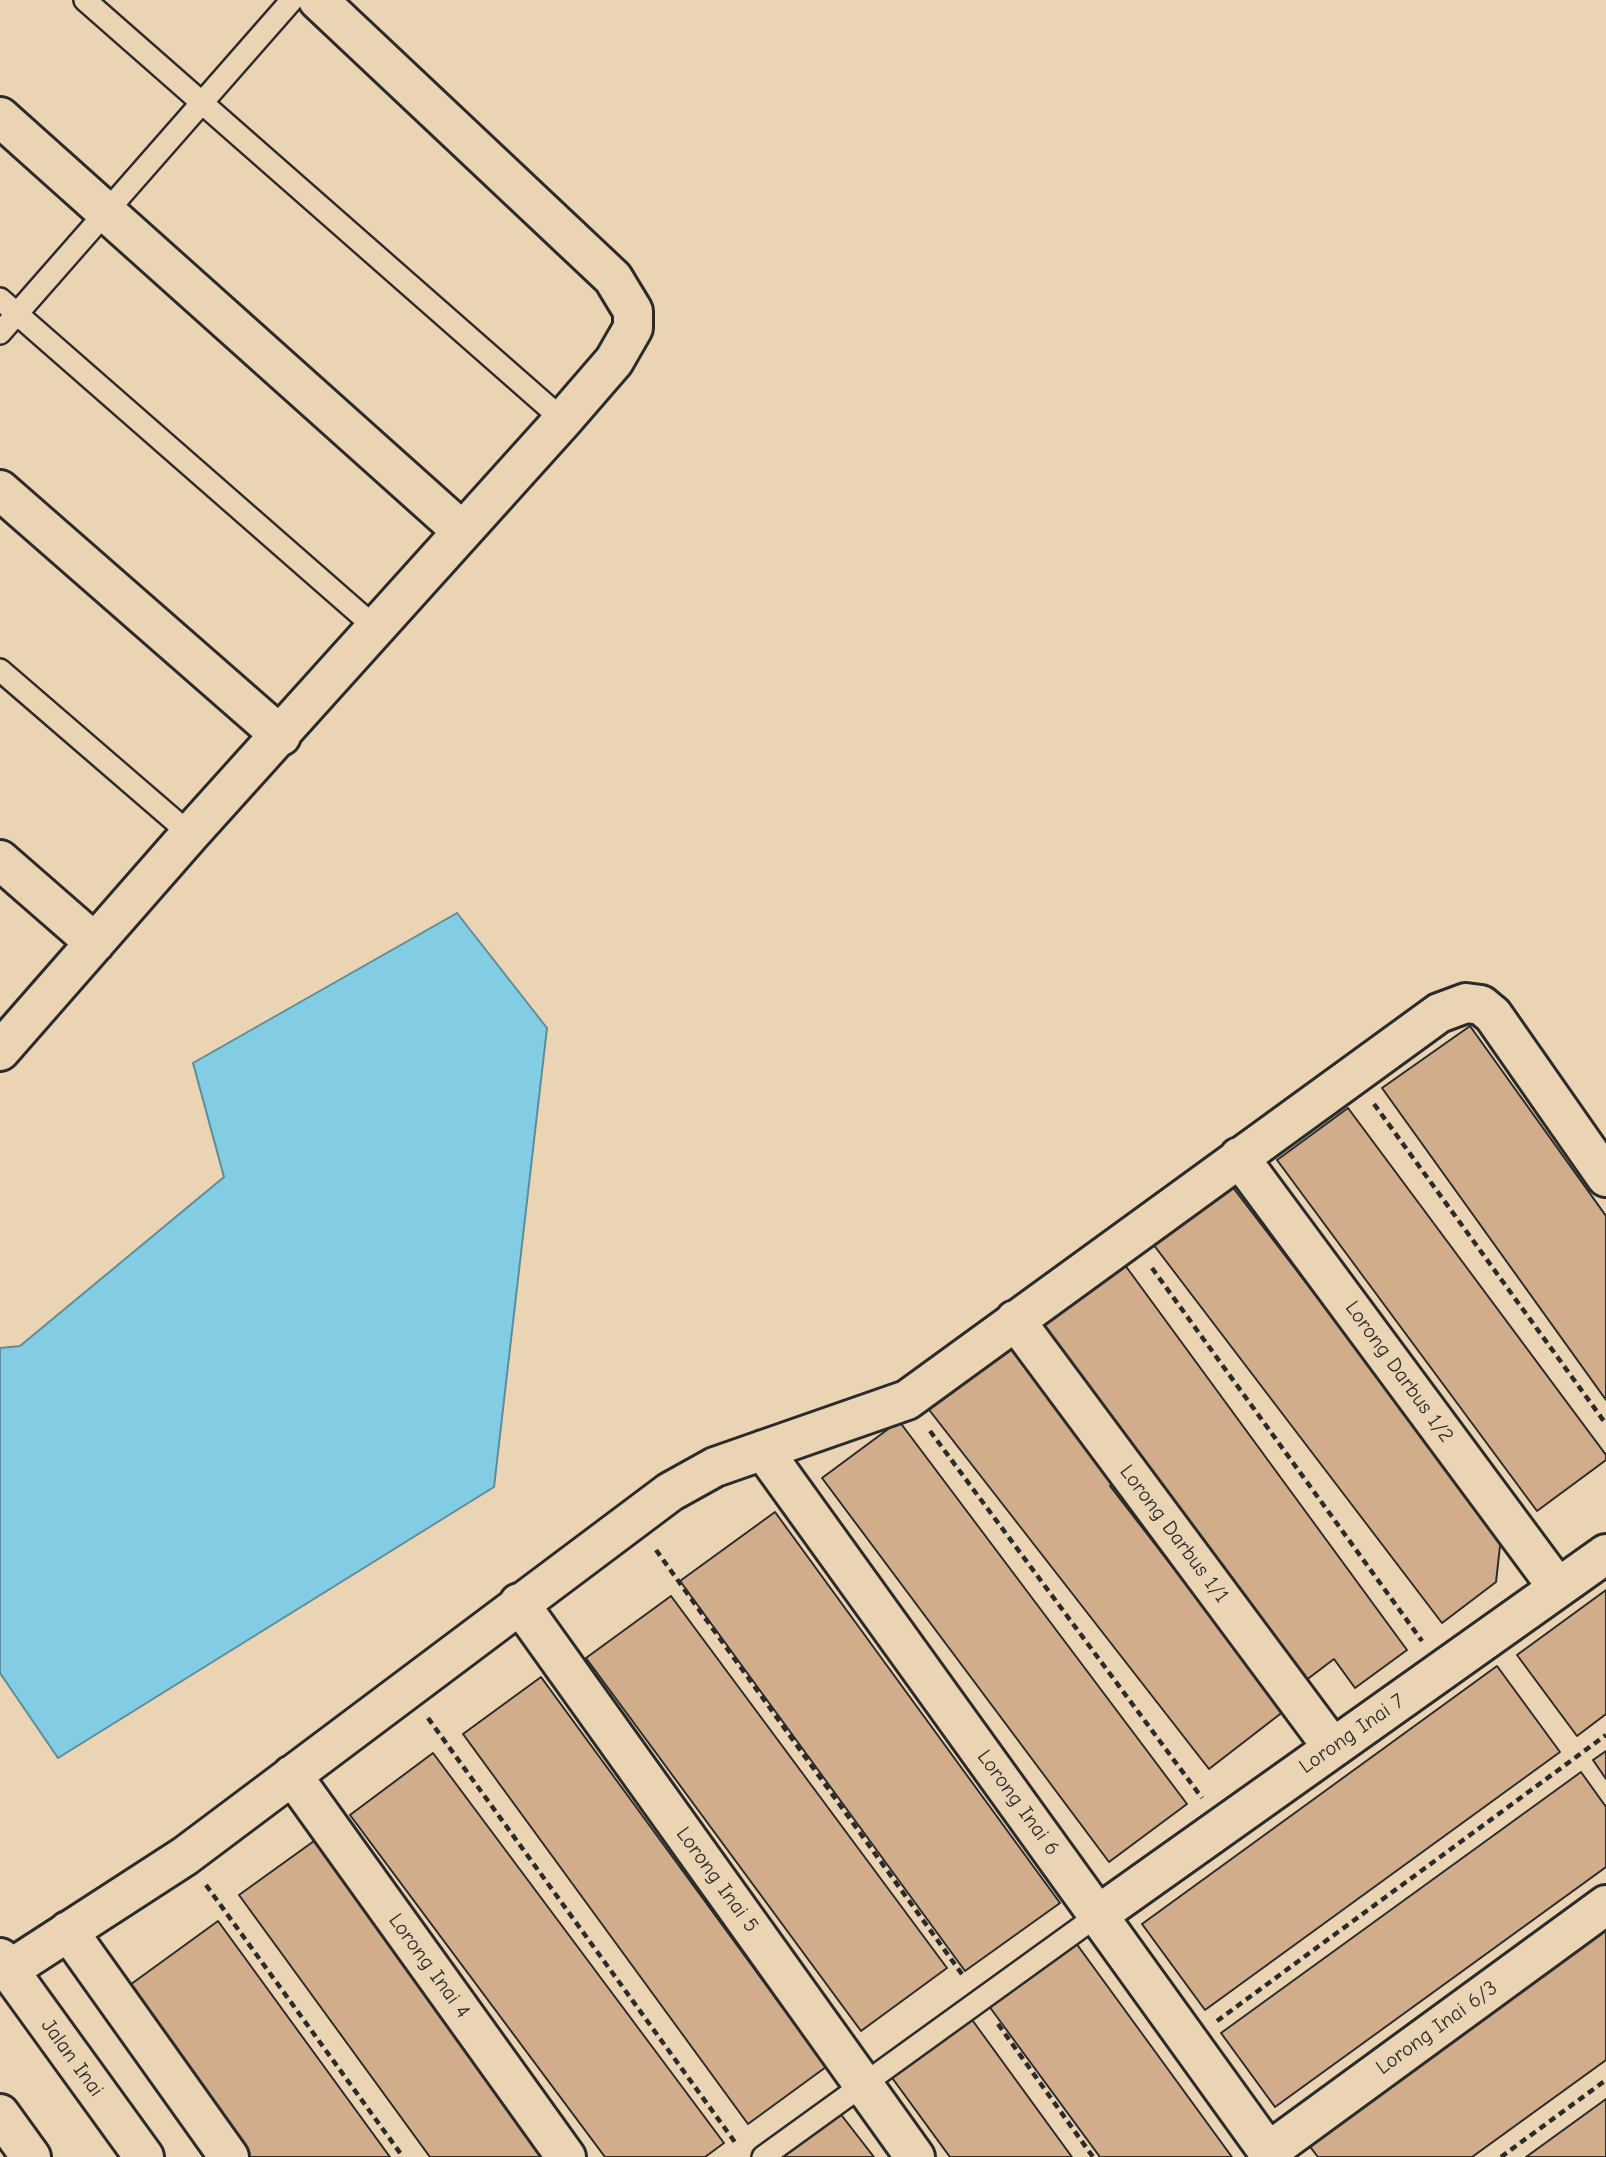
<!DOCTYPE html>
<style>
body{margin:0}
canvas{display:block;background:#ead4b3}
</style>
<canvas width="1606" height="2157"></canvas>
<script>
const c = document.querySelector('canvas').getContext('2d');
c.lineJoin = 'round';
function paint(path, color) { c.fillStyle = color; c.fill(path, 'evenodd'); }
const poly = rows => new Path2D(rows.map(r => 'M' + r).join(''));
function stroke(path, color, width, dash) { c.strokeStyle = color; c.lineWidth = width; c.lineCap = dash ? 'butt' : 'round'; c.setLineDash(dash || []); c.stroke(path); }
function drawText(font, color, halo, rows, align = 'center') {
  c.font = font + ' "Comic Neue",sans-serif'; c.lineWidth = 5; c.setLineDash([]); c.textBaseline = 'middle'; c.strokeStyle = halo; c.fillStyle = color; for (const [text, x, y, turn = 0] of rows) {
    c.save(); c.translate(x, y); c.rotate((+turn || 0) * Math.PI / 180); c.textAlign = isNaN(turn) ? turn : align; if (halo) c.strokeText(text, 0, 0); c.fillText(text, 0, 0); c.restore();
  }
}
const water = poly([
 [457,913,547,1028,494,1487,58,1758,0,1673,0,1348,20,1346,224,1177,193,1063,457,913]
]);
paint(water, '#82cde3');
stroke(water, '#5f8c99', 2);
const building = poly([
 [1470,1026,1606,1216,1606,1400,1382,1088,1470,1026],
 [1348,1108,1606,1455,1606,1460,1537,1511,1277,1160,1348,1108],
 [1231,1185,1501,1537,1496,1582,1442,1623,1153,1244,1231,1185],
 [1122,1261,1407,1650,1355,1688,1334,1659,1301,1684,1037,1323,1122,1261],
 [1008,1337,1119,1480,1110,1486,1284,1711,1209,1769,923,1402,1008,1337],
 [899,1421,1187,1804,1109,1862,822,1478,899,1421],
 [775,1512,1060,1903,965,1971,680,1581,775,1512],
 [1606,1590,1606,1714,1577,1736,1517,1655,1606,1590],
 [671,1596,947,1968,861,2031,586,1658,671,1596],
 [1497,1666,1560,1752,1205,2010,1142,1924,1497,1666],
 [541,1677,826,2067,748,2124,463,1734,541,1677],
 [1606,1751,1606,1779,1593,1760,1606,1751],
 [433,1753,724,2143,705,2157,605,2157,350,1815,433,1753],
 [1581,1772,1606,1807,1606,1867,1275,2107,1221,2033,1581,1772],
 [314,1841,545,2157,430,2157,239,1895,314,1841],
 [218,1921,390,2157,246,2157,123,1990,218,1921],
 [1606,1929,1606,2060,1472,2157,1318,2157,1308,2144,1606,1929],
 [1073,1939,1232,2157,1100,2157,986,2002,1073,1939],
 [970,2017,1072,2157,950,2157,890,2075,970,2017],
 [1606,2099,1606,2157,1526,2157,1606,2099],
 [839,2112,874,2157,779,2157,839,2112]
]);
paint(building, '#d2ad8c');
stroke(building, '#2b2b2b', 2);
const service = poly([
 [85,0,563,420],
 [0,299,377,629],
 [0,333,292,0],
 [0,670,190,834],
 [763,2157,1098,1915]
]);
const minor = poly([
 [0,117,462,531],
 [0,490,281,736],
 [0,860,95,943],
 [0,1051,190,834,563,420,614,361,633,328,633,311,613,278,318,0],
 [1239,1157,1558,1588],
 [1015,1320,1333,1748],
 [763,1450,1272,2157],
 [519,1603,915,2157],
 [292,1775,566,2157],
 [1098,1915,1606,1554],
 [68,1931,229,2157],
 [9,1970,185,1856,670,1492,715,1467,907,1400,1439,1013,1466,1003,1481,1005,1493,1015,1606,1177],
 [0,2114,31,2157],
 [1268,2152,1606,1905]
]);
const tertiary = poly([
 [0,1958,144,2157]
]);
stroke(service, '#2b2b2b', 26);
stroke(minor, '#2b2b2b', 44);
stroke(tertiary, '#2b2b2b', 44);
stroke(poly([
 [1374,1104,1606,1424],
 [1152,1268,1422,1641],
 [930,1431,1202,1798],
 [656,1550,964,1977],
 [428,1718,737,2145],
 [206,1885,403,2157],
 [1217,2021,1606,1735],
 [998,2024,1093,2157],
 [1501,2157,1606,2080]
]), '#2b2b2b', 4.5, [7, 5]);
stroke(service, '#ead4b3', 21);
stroke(minor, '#ead4b3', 38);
stroke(tertiary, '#ead4b3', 38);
drawText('21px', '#2b2b2b', '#ead4b3', [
 ["Lorong Darbus 1/2",1399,1372,54],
 ["Lorong Darbus 1/1",1174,1534,53],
 ["Lorong Inai 7",1352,1734,-35],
 ["Lorong Inai 6",1018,1803,54],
 ["Lorong Inai 5",717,1880,54],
 ["Lorong Inai 4",429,1966,54],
 ["Lorong Inai 6/3",1437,2028,-36],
 ["Jalan Inai",72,2058,54]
]);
</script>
